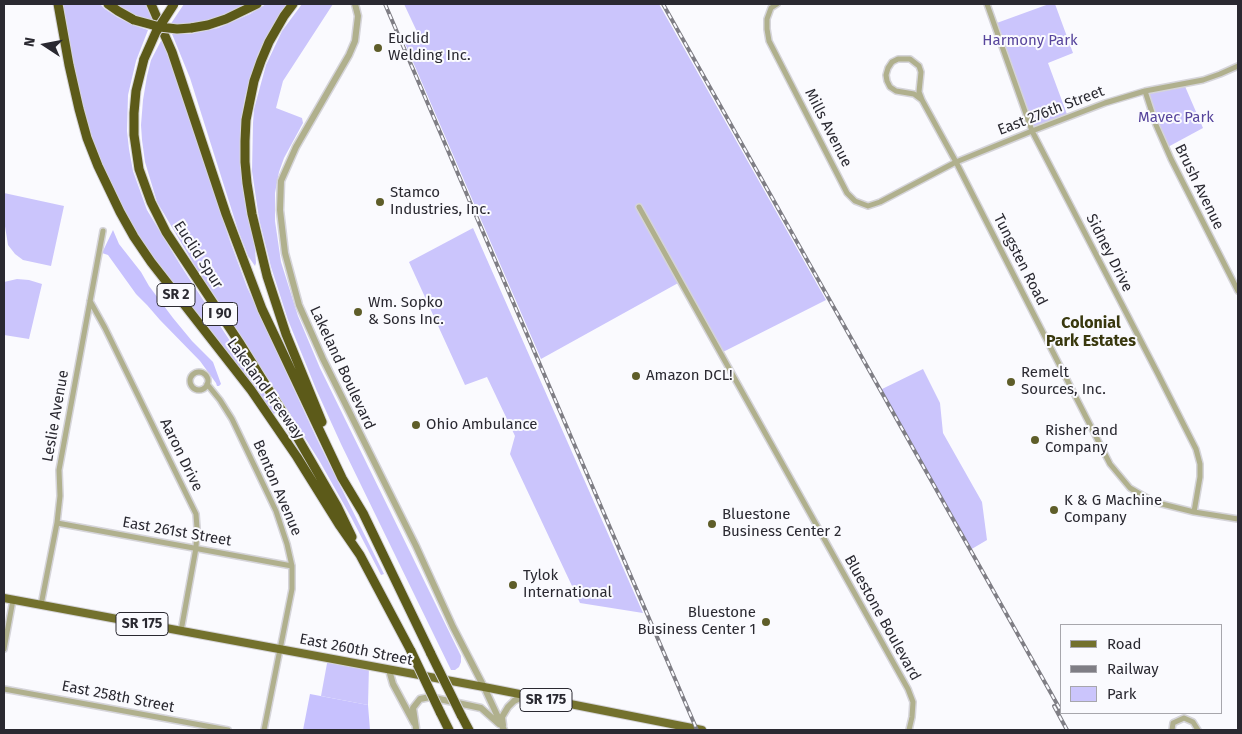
<!DOCTYPE html>
<style>
body{margin:0}
#map{position:relative;width:1242px;height:734px;overflow:hidden;background:#fafafe;font-family:"Fira Sans",sans-serif}
canvas{display:block}
.frame{position:absolute;inset:0;border:5px solid #2a2931;pointer-events:none}
.legend{position:absolute;left:1060px;top:624px;width:162px;height:90px;box-sizing:border-box;background:#fafafe;border:1px solid #a7a6ac;margin:0;padding:6px 9px;list-style:none;font-size:15px;color:#2a2931}
.legend li{display:flex;align-items:center;gap:10px;height:25px}
.legend b{width:25px;border:1px solid #a7a6ac}
.north{position:absolute;left:20px;top:20px;width:50px;height:50px;-webkit-text-stroke:4px #fafafe;paint-order:stroke;rotate:281deg;font-size:14px;font-weight:700;line-height:20px;text-align:center;color:#2a2931}
.north::after{content:'';display:block;margin:auto;width:18px;height:22px;background:#2a2931;clip-path:polygon(50% 0,100% 100%,50% 72%,0 100%)}
</style>
<div id="map">
<canvas width="1242" height="734"></canvas>
<div class="frame"></div>
<ul class="legend">
<li><b style="height:6px;background:#73712d"></b>Road</li>
<li><b style="height:6px;background:#7f7e85"></b>Railway</li>
<li><b style="height:14px;background:#cbc5fc"></b>Park</li>
</ul>
<div class="north">N</div>
</div>
<script>
const c = document.querySelector('canvas').getContext('2d');
c.lineJoin = 'round';
function paint(path, color) { c.fillStyle = color; c.fill(path, 'evenodd'); }
const poly = rows => new Path2D(rows.map(r => 'M' + r).join(''));
function stroke(path, color, width, dash) { c.strokeStyle = color; c.lineWidth = width; c.lineCap = dash ? 'butt' : 'round'; c.setLineDash(dash || []); c.stroke(path); }
function drawText(font, color, halo, rows, align = 'center') {
  c.font = font + ' "Fira Sans",sans-serif'; c.lineWidth = 4; c.setLineDash([]); c.textBaseline = 'middle'; c.strokeStyle = halo; c.fillStyle = color; for (const [text, x, y, turn = 0] of rows) {
    c.save(); c.translate(x, y); c.rotate((+turn || 0) * Math.PI / 180); c.textAlign = isNaN(turn) ? turn : align; if (halo) c.strokeText(text, 0, 0); c.fillText(text, 0, 0); c.restore();
  }
}
paint(poly([
 [62,4,100,4,105,9,117,17,133,25,148,30,136,61,128,95,127,131,129,149,133,171,147,210,181,266,253,376,276,413,273,414,162,271,139,237,114,191,93,142,78,91],
 [115,4,148,4,154,20,153,22,139,18],
 [184,4,249,4,221,18,207,22,181,25,170,25],
 [266,4,287,4,267,36,258,54,245,97,242,116,240,147,242,178,255,249,256,263,255,266,248,256,238,230,190,78,172,34,190,34,218,28,250,14],
 [302,4,333,4,283,81,276,108,302,118,303,123,284,158,279,172,275,193,275,221,281,262,298,316,320,368,461,656,461,662,459,667,455,670,451,670,341,444,316,389,288,320,271,267,259,219,252,171,253,123,254,109,266,65,282,31],
 [404,4,659,4,826,300,721,353,680,282,541,359,404,41,419,36],
 [1049,4,1055,4,1073,53,1048,63,1068,117,1032,131,994,24],
 [162,39,172,64,197,134,212,186,230,241,247,287,316,437,384,574,381,575,351,517,320,462,229,317,199,273,157,202,145,162,142,140,141,125,143,100,147,76,151,60],
 [1184,84,1203,128,1166,148,1145,91],
 [4,193,64,206,51,266,23,260,15,254,8,245,4,220],
 [473,228,643,613,580,603,510,454,515,436,487,377,465,385,409,262],
 [17,279,29,280,42,284,29,339,4,335,4,282],
 [923,369,940,403,943,433,982,502,987,540,970,550,880,390],
 [328,658,369,666,368,705,321,696]
]), '#cbc5fc');
paint(poly([
 [113,230,119,244,141,272,149,286,173,318,192,341,213,362,221,384,219,386,217,386,216,383,200,361,160,320,147,305,136,294,108,255,102,253],
 [310,694,368,705,370,730,303,730]
]), '#c7c1fe');
const minor = poly([
 [777,4,771,8,767,19,767,29,769,41,847,193,855,201,868,206,880,202,956,162,1032,131,1105,103,1145,91,1203,80,1220,74,1238,66],
 [987,4,1032,131,1158,374,1196,449,1200,464,1200,477,1194,512],
 [1145,91,1156,125,1171,159,1238,291],
 [922,100,914,94,896,91,890,87,887,81,886,75,888,68,892,62,898,59,910,59,919,66,921,72,919,92,922,100,956,162,1110,464,1130,488,1154,502,1194,512,1238,519],
 [639,207,908,689,913,702,912,717,909,730],
 [90,301,105,328,196,514,197,528,196,548,181,631],
 '190 381a9 9 0 1 1 18 0a9 9 0 1 1-18 0Z',
 [207,384,220,400,232,419,276,511,287,544,292,566,292,589,264,730],
 [57,523,292,566],
 [41,605,57,523,60,496,59,470,103,231],
 [4,649,13,600],
 [4,689,228,730],
 [1172,730,1173,723,1184,718,1193,722,1198,730]
]);
const tertiary = poly([
 [355,4,358,16,355,41,349,55,296,147,281,181,280,210,285,253,299,305,323,359,416,546,453,627,484,687,504,730],
 [389,670,393,684,414,723],
 [503,725,502,717,508,707,514,701,525,695],
 [416,728,413,708,420,699,430,697,481,708,499,724]
]);
const primary = poly([
 [4,598,484,687,702,730]
]);
const motorway = poly([
 [58,4,69,65,79,109,87,138,98,166,120,212,134,237,151,262,251,390,297,457,340,526,360,555,411,651],
 [108,4,118,11,134,20],
 [151,4,172,52,226,214,262,309,342,478,363,513,431,654],
 [293,4,284,16,269,42,261,61,254,81,246,120,245,141,245,162,247,183,252,214,267,276,286,334,322,422],
 [191,28,208,25,226,19,257,4],
 [144,59,136,91,134,113,134,135,139,169,151,202,166,232,239,342,285,416,337,506,352,537],
 [440,712,449,730],
 [461,715,469,730]
]);
stroke(minor, '#d5d4d9', 8);
stroke(tertiary, '#d5d4d9', 9);
stroke(primary, '#d5d4d9', 10);
stroke(motorway, '#d5d4d9', 11);
stroke(minor, '#b0b08d', 5);
stroke(tertiary, '#b0b08d', 6);
stroke(primary, '#73712d', 8);
stroke(motorway, '#5c5a19', 9);
const rail = poly([
 [385,4,697,730],
 [663,4,1061,711],
 [1054,706,1067,730]
]);
stroke(rail, '#7f7e85', 4);
stroke(rail, '#fafafe', 2, [5.5]);
const motorwayBridge = poly([
 [134,20,160,27,177,29,191,28],
 [144,59,156,32,174,4],
 [411,651,440,712],
 [431,654,461,715]
]);
stroke(motorwayBridge, '#d5d4d9', 11, []);
stroke(motorwayBridge, '#5c5a19', 9);
for (const [x, y, r, color] of [
 [378,48,5,"#5e5d29"],
 [380,202,5,"#5e5d29"],
 [358,312,5,"#5e5d29"],
 [636,376,5,"#5e5d29"],
 [1011,382,5,"#5e5d29"],
 [416,425,5,"#5e5d29"],
 [1035,440,5,"#5e5d29"],
 [1054,510,5,"#5e5d29"],
 [712,524,5,"#5e5d29"],
 [513,585,5,"#5e5d29"],
 [766,622,5,"#5e5d29"]
]) { const dot = new Path2D(); dot.arc(x, y, r, 0, 2 * Math.PI); c.fillStyle = color; c.fill(dot); stroke(dot, '#fafafe', 2); }
for (const [x, y, w] of [
 [176,295,38],
 [220,314,35],
 [142,624,52],
 [546,700,52]
]) { const box = new Path2D(); box.roundRect(x - w / 2, y - 11.5, w, 23, 4); c.fillStyle = '#fafafe'; c.fill(box); stroke(box, '#2a2931', 1); }
drawText('bold 14px', '#2a2931', null, [
 ["SR 2",176,295],
 ["I 90",220,314],
 ["SR 175",142,624],
 ["SR 175",546,700]
]);
drawText('15px', '#2a2931', '#fafafe', [
 ["Euclid",388,39],
 ["Welding Inc.",388,56],
 ["Stamco",390,193],
 ["Industries, Inc.",390,210],
 ["Wm. Sopko",368,303],
 ["& Sons Inc.",368,320],
 ["Remelt",1021,373],
 ["Sources, Inc.",1021,390],
 ["Amazon DCL!",646,376],
 ["Ohio Ambulance",426,425],
 ["Risher and",1045,431],
 ["Company",1045,448],
 ["K & G Machine",1064,501],
 ["Company",1064,518],
 ["Bluestone",722,515],
 ["Business Center 2",722,532],
 ["Tylok",523,576],
 ["International",523,593],
 ["Bluestone",756,613,"right"],
 ["Business Center 1",756,630,"right"]
], 'left');
drawText('15px', '#57459c', '#fafafe', [
 ["Harmony Park",1030,41],
 ["Mavec Park",1176,118]
]);
drawText('15px', '#2a2931', '#fafafe', [
 ["East 276th Street",1051,111,-21],
 ["Mills Avenue",828,128,63],
 ["Brush Avenue",1199,187,64],
 ["Sidney Drive",1109,253,63],
 ["Euclid Spur",198,255,57],
 ["Tungsten Road",1020,260,63],
 ["Lakeland Boulevard",342,368,65],
 ["Lakeland Freeway",265,389,54],
 ["Leslie Avenue",56,416,-80],
 ["Aaron Drive",181,455,64],
 ["Benton Avenue",277,488,67],
 ["East 261st Street",177,532,10],
 ["Bluestone Boulevard",882,618,61],
 ["East 260th Street",356,650,11],
 ["East 258th Street",118,697,11]
]);
drawText('bold 16px', '#39380e', '#fafafe', [
 ["Colonial",1091,324],
 ["Park Estates",1091,342]
]);
</script>
